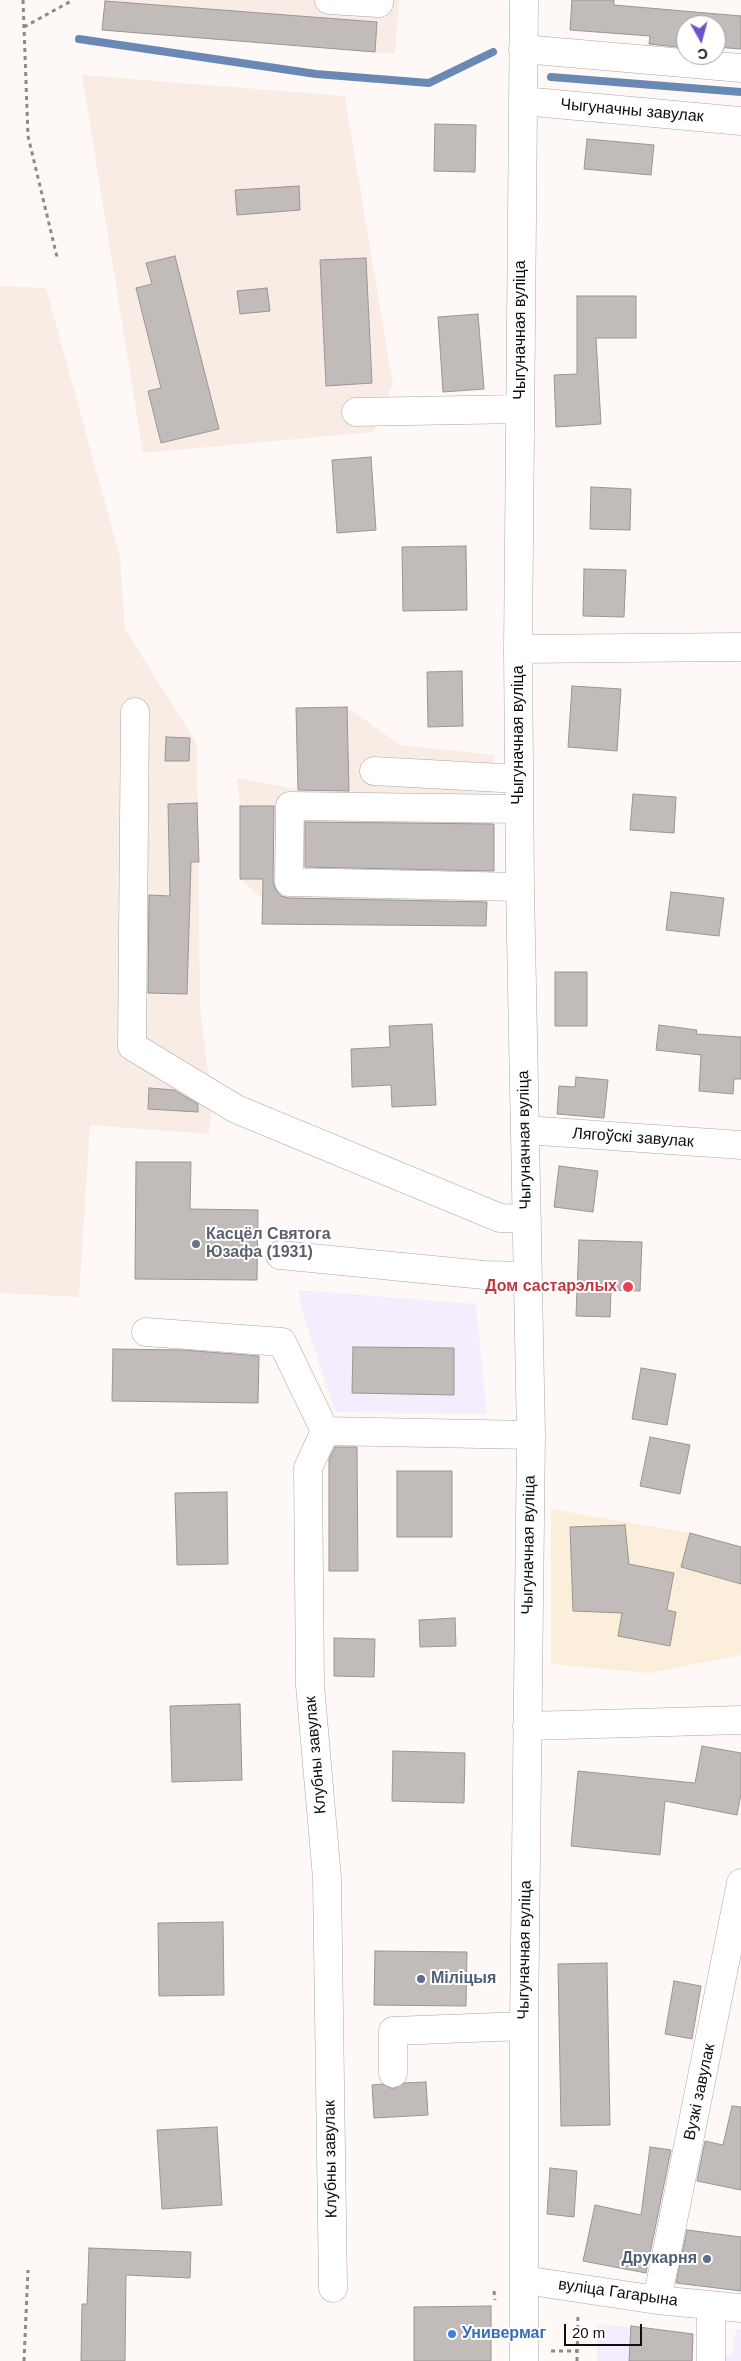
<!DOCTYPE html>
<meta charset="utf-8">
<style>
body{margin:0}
#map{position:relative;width:741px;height:2361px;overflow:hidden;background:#fef9f6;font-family:Helvetica,sans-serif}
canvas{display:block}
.north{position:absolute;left:676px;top:15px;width:50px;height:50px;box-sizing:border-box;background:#fff;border:1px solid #a09f9f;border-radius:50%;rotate:173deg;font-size:14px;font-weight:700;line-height:20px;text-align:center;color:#110f0e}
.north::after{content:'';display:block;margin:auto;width:18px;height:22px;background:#6f51ca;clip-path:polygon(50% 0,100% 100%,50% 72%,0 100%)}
.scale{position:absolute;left:564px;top:2324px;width:78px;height:22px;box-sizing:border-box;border:2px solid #110f0e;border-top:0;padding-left:6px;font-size:15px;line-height:18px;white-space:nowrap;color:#110f0e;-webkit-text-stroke:4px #fff;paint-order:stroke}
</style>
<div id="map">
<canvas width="741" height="2361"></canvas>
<div class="north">С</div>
<div class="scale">20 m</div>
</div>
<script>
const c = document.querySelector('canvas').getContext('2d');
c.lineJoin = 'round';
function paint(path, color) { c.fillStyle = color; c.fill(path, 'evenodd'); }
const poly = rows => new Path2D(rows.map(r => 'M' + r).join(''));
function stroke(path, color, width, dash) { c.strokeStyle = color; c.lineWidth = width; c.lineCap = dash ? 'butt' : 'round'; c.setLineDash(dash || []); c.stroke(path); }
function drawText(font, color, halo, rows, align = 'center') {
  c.font = font + ' Helvetica,sans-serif'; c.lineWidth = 4; c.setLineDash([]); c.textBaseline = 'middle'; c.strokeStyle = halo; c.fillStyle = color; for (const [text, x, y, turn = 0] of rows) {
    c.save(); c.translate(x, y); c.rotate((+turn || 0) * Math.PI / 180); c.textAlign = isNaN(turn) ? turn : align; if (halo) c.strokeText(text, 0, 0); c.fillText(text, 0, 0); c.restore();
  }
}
paint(poly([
 [299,1290,476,1304,487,1414,335,1412,301,1308],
 [597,2324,693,2334,693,2361,597,2361],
 [736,2329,741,2330,741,2361,721,2361,722,2355,732,2356]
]), '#f3edfe');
paint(poly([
 [105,0,399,0,395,54,102,30],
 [82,75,345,96,393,384,374,432,143,453],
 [0,286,46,288,120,557,125,629,197,744,200,1007,209,1082,211,1115,209,1134,90,1125,79,1297,0,1293],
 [347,707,400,745,494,755,486,926,262,924,263,899,240,879,240,806,237,778,298,789,296,708]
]), '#f8ece4');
paint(poly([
 [551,1509,690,1533,741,1547,741,1655,648,1673,551,1664]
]), '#fbeeda');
stroke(poly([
 [79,39,316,74,429,83,493,52],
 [551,77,741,92]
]), '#6989b4', 8);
const building = poly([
 [572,0,614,0,614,5,741,16,741,49,716,47,716,25,686,25,686,48,649,44,650,36,570,30,572,0],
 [105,1,377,22,375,52,102,30,105,1],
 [435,124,476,125,475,172,434,171,435,124],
 [587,139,654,145,651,175,584,169,587,139],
 [299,186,300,210,237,215,235,190,299,186],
 [175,256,219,429,161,443,148,391,161,388,136,288,152,284,146,263,175,256],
 [366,258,372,383,326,386,320,260,366,258],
 [267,288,270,311,240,314,237,291,267,288],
 [577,296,636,296,636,338,596,338,601,424,556,427,554,375,577,374,577,296],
 [478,314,484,389,443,392,438,317,478,314],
 [371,457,376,530,337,533,332,460,371,457],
 [591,487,631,489,630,530,590,529,591,487],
 [466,546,467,610,403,611,402,547,466,546],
 [584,569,626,570,624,617,583,616,584,569],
 [462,671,463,726,428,727,427,672,462,671],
 [572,686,621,689,617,751,568,747,572,686],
 [347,707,349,791,298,790,296,708,347,707],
 [166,737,190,738,189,761,165,761,166,737],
 [633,794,676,797,674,833,630,830,633,794],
 [197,803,199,862,191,862,187,994,148,993,149,895,170,896,168,804,197,803],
 [240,806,274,806,273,882,276,890,281,896,289,898,487,902,486,926,262,924,263,879,240,879,240,806],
 [305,822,494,824,494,871,305,867,305,822],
 [671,892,724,898,719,936,666,930,671,892],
 [555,972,587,972,587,1026,555,1026,555,972],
 [432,1024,436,1105,392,1107,391,1085,352,1087,351,1049,390,1047,389,1026,432,1024],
 [659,1025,697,1030,696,1034,741,1037,741,1079,734,1079,733,1094,699,1091,701,1055,656,1050,659,1025],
 [576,1077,608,1080,604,1118,557,1114,559,1086,575,1087,576,1077],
 [149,1088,174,1090,198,1104,198,1112,148,1109,149,1088],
 [136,1162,191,1162,190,1209,258,1210,257,1280,135,1279,136,1162],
 [559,1166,598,1171,593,1212,554,1207,559,1166],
 [579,1240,642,1242,640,1291,611,1290,610,1317,576,1316,579,1240],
 [353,1347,454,1348,454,1395,352,1393,353,1347],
 [113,1349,183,1350,259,1356,258,1403,112,1401,113,1349],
 [641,1368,676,1374,667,1425,632,1419,641,1368],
 [650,1437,690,1445,680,1494,640,1486,650,1437],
 [335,1447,357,1447,358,1571,329,1571,329,1459,335,1447],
 [397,1471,452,1471,452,1537,397,1537,397,1471],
 [227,1492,228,1564,177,1565,175,1493,227,1492],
 [625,1525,629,1564,674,1573,667,1610,676,1612,670,1646,618,1636,622,1613,573,1611,570,1527,625,1525],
 [690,1533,741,1547,741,1584,681,1567,690,1533],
 [455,1618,456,1646,420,1647,419,1620,455,1618],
 [334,1638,375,1639,374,1677,334,1676,334,1638],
 [240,1704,242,1780,172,1782,170,1706,240,1704],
 [702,1746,741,1753,741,1794,737,1815,665,1801,660,1855,571,1846,578,1771,695,1783,702,1746],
 [393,1751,465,1753,464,1803,392,1801,393,1751],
 [223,1922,224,1995,159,1996,158,1923,223,1922],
 [375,1951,467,1952,466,2006,374,2005,375,1951],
 [607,1963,610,2125,561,2126,558,1964,607,1963],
 [674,1981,701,1986,692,2039,665,2034,674,1981],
 [426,2082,428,2115,374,2118,372,2085,383,2084,393,2089,404,2083,426,2082],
 [732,2106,741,2107,741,2190,697,2181,705,2141,723,2145,732,2106],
 [217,2127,222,2205,162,2209,157,2130,217,2127],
 [650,2147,671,2150,646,2273,583,2261,595,2205,641,2215,650,2147],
 [550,2168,577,2171,574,2217,547,2214,550,2168],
 [687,2230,741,2237,741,2291,676,2283,687,2230],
 [89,2248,191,2252,190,2278,126,2275,125,2361,81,2361,82,2304,87,2304,89,2248],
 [491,2306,491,2361,414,2361,414,2307,491,2306],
 [631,2326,693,2334,692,2361,629,2361,631,2326]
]);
paint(building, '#c1bcb9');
stroke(building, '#9b9693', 1);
const minor = poly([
 [329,0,379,3,379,0],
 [523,49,741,68],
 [523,101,741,121],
 [356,412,520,409],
 [518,649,741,647],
 [135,712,132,1046,236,1109,500,1218,527,1219],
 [374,771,519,779],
 [519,809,290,806,289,882,520,887],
 [525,1130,741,1145],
 [280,1255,484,1275,528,1276],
 [146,1332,282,1342,325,1431],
 [527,1726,741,1720],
 [393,2073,393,2031,524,2026],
 [524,2280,657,2300,741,2308],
 [333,2288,327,1878,310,1685,308,1468,325,1431,531,1435],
 [657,2300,741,1883],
 [524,2361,524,2026,531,1435,520,887,518,649,524,0],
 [711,2361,711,2305]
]);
stroke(minor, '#aba6a3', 29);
stroke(poly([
 [23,0,28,136,57,257],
 [24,27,73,0],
 [494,2291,495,2300],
 [551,2351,578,2351],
 [24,2361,28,2270],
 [577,2361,578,2314]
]), '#8e8a88', 3, [4, 4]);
stroke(minor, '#fff', 28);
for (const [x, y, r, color] of [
 [196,1244,5,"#6b7280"],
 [628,1287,6,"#e0444e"],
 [421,1979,5,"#5c6f8a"],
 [707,2259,5,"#5c6f8a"],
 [452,2334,5,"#3f7fe0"]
]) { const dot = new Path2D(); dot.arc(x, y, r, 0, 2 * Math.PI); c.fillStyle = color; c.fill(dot); stroke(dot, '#fff', 2); }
drawText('16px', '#110f0e', '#fff', [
 ["Чыгуначны завулак",632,111,5],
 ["Чыгуначная вуліца",521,330,-90],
 ["Чыгуначная вуліца",519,735,-90],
 ["Лягоўскі завулак",633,1138,4],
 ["Чыгуначная вуліца",525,1140,-91],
 ["Чыгуначная вуліца",529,1545,-89],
 ["Клубны завулак",316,1755,-95],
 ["Чыгуначная вуліца",525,1950,-89],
 ["Вузкі завулак",700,2092,-78],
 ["Клубны завулак",331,2159,-91],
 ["вуліца Гагарына",618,2293,8]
]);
drawText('bold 16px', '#5b616d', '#fff', [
 ["Касцёл Святога",206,1235],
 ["Юзафа (1931)",206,1253]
], 'left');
drawText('bold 16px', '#be3a42', '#fff', [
 ["Дом састарэлых",617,1287]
], 'right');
drawText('bold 16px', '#4e5e75', '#fff', [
 ["Міліцыя",431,1979],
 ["Друкарня",697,2259,"right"]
], 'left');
drawText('bold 16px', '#366cbe', '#fff', [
 ["Универмаг",462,2334]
], 'left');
</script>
